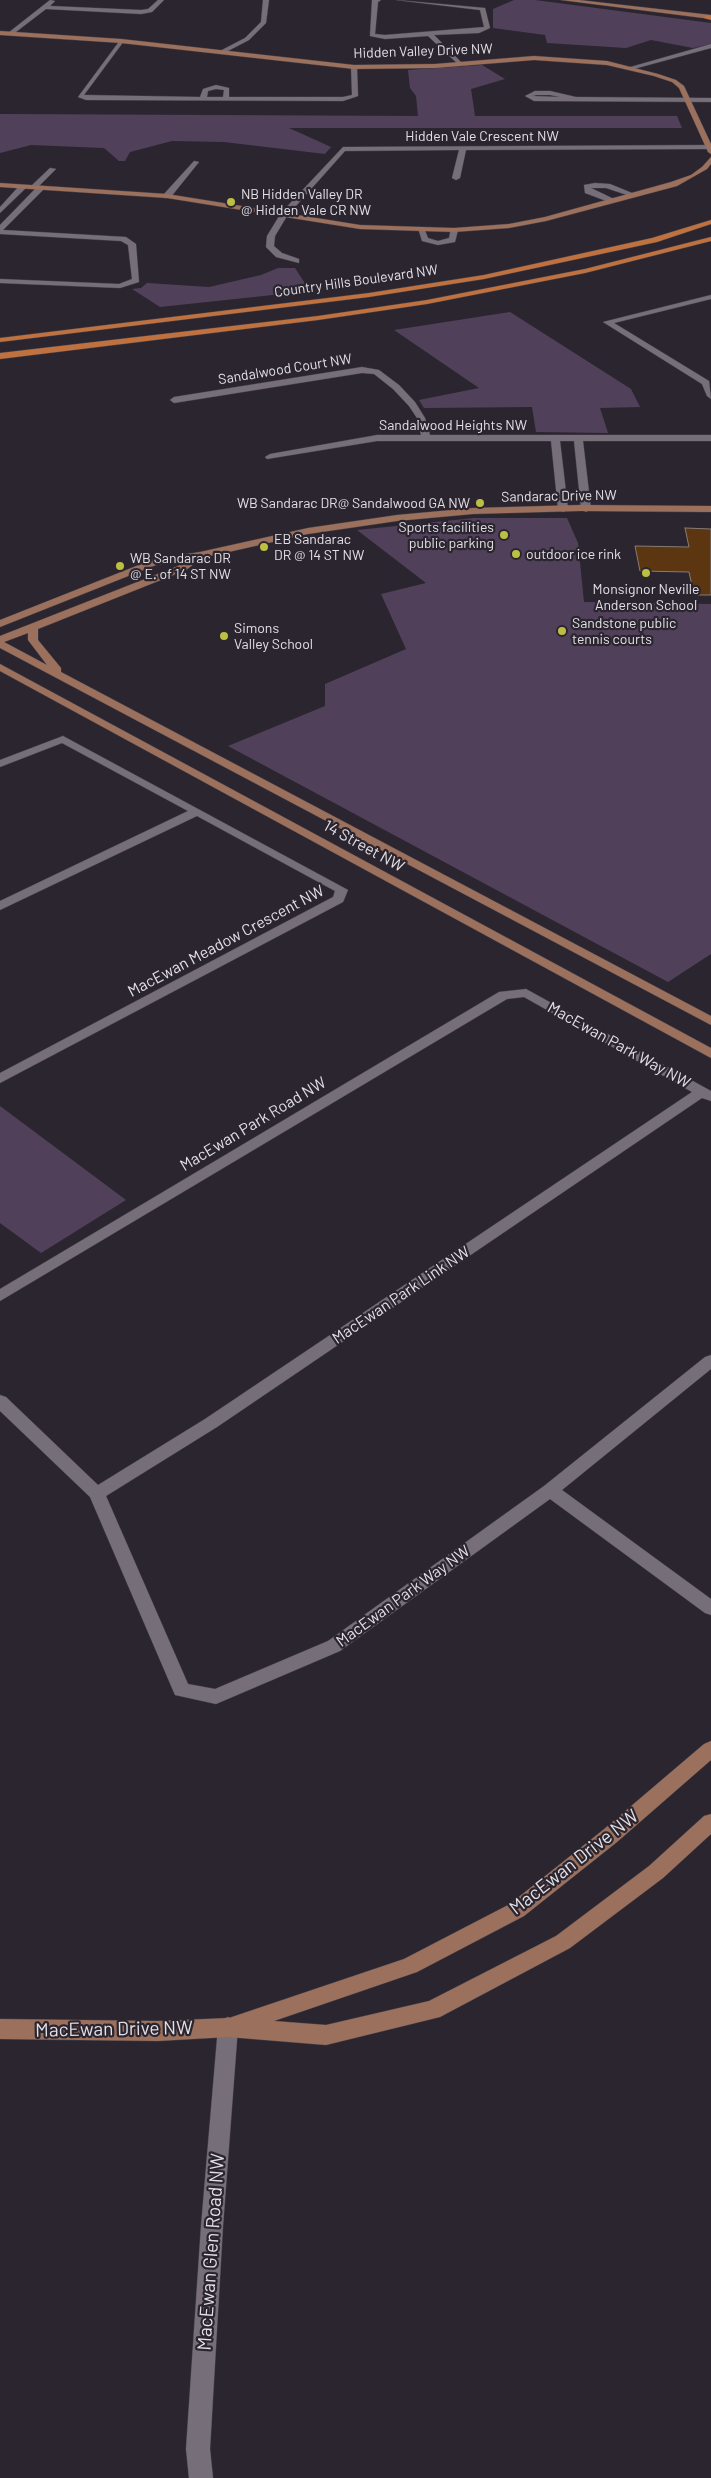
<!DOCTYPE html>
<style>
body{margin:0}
canvas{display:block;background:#2b252f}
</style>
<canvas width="711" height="2478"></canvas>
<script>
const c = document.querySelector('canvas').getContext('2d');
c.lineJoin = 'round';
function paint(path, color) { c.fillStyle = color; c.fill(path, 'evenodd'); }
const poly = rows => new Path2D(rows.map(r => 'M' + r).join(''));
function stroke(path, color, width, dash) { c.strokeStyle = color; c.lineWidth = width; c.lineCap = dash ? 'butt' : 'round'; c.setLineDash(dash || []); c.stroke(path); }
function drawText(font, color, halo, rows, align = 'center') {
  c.font = font + ' Barlow,sans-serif'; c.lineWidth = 4.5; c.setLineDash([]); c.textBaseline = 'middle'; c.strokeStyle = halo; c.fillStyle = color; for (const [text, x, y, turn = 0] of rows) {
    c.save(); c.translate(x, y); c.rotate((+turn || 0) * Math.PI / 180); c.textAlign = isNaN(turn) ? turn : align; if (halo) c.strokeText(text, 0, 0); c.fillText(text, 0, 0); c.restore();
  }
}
paint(poly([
 [514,0,535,0,711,23,711,44,693,48,651,40,626,48,547,43,545,35,493,28,493,9],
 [482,65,505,79,471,89,475,116,677,116,682,128,289,128,331,147,325,154,224,142,172,141,130,152,125,161,119,161,104,148,31,145,0,153,0,114,418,116,416,96,410,88,408,70],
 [278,268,295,268,310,291,160,307,132,289,141,288,147,283,209,287,261,275],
 [510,312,631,389,640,407,600,408,608,433,536,432,532,407,424,408,419,400,479,388,394,330],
 [474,518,567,518,578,543,584,602,711,604,711,954,668,982,228,746,325,706,325,684,406,649,381,594,426,583,357,530],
 [0,1106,126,1200,41,1253,0,1223]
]), '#51405a');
const building = poly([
 [685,528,711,529,711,595,694,595,689,572,640,571,635,546,689,547,685,528]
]);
paint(building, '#5b3611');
stroke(building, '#877c74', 1);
const street = poly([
 [50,0,55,1,50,6,141,10,148,9,158,0,164,0,152,12,141,14,46,9,12,35,8,35,8,33,50,0],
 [263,0,269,0,266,23,249,40,224,53,220,53,220,51,245,38,261,22,263,0],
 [372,0,381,0,378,2,375,34,385,35,484,27,480,10,396,0,485,8,490,28,479,33,434,35,462,63,460,66,428,36,385,39,370,36,372,0],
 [121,39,124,41,84,95,200,97,203,89,216,85,229,88,229,97,343,97,352,95,351,67,354,65,357,67,358,96,343,101,86,100,78,97,121,39],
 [216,89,224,90,223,97,207,97,208,91,216,89],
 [711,44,711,48,630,70,627,68,711,44],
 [535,91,550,91,576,97,711,98,711,102,534,101,525,96,535,91],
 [536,95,550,95,560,97,533,96,536,95],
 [711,145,711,149,466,150,460,178,456,180,452,178,459,150,345,151,287,216,275,236,274,246,282,253,299,259,299,263,276,257,266,247,267,236,281,213,343,147,711,145],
 [194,161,199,162,170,198,164,198,164,194,194,161],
 [50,168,56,169,39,186,43,186,43,190,3,230,126,237,136,244,139,282,120,288,0,283,0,279,119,284,132,279,128,245,121,241,0,234,0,225,35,189,30,187,50,168],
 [595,183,610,184,637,195,633,197,606,188,591,188,616,200,609,202,585,193,584,185,595,183],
 [20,185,27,187,0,213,0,207,20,185],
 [418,228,424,228,428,238,438,241,449,238,451,228,458,230,455,242,438,245,422,241,418,228],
 [711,295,711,299,614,323,709,381,711,399,707,396,702,384,603,322,711,295],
 [362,367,379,370,399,385,415,402,425,418,430,435,711,435,711,441,583,441,591,509,586,512,581,509,574,441,560,441,568,509,563,512,558,509,551,441,377,441,267,459,265,457,270,454,377,435,421,435,417,418,409,406,393,389,374,374,362,373,174,403,170,400,174,397,362,367],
 [63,736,348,890,343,902,0,1083,0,1073,333,897,335,891,197,816,0,910,0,901,188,811,62,743,0,767,0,760,63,736],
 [526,989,711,1091,711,1101,702,1098,217,1427,106,1496,188,1684,215,1689,328,1641,544,1486,705,1357,711,1355,711,1369,562,1490,711,1599,711,1615,705,1613,550,1499,340,1651,216,1704,175,1695,90,1497,0,1411,0,1395,6,1397,98,1485,205,1419,692,1092,524,997,507,999,0,1301,0,1289,499,992,526,989],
 [228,2017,235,2020,238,2027,223,2226,210,2449,213,2478,189,2478,186,2449,201,2226,218,2027,221,2020,228,2017]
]);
const secondary = poly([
 [561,0,579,0,711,15,711,19,561,0],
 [0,31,121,39,354,65,435,64,534,56,607,61,658,74,676,80,684,86,711,144,711,154,708,152,679,88,672,82,654,76,607,65,534,60,435,68,354,69,121,43,0,35,0,31],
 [711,157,711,164,707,169,677,186,546,221,509,228,454,232,360,229,167,198,0,187,0,183,167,194,360,225,454,228,509,224,545,217,671,182,691,175,702,167,711,157],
 [580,505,711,506,711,512,580,511,473,514,397,521,308,534,202,558,186,570,38,629,38,640,61,668,61,672,711,1016,711,1025,0,648,0,636,178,566,186,560,156,565,0,627,0,620,154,559,200,552,308,528,397,515,473,508,580,505],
 [28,633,28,640,47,665,4,642,28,633],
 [0,664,711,1048,711,1058,0,671,0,664],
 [711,1741,711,1760,617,1842,524,1916,417,1972,274,2021,326,2025,429,2001,556,1936,649,1866,704,1816,711,1814,711,1834,663,1878,570,1948,440,2017,326,2045,228,2037,158,2041,0,2039,0,2019,158,2021,229,2018,404,1959,510,1904,603,1830,704,1744,711,1741]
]);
const primary = poly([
 [706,15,711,16,711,20,704,18,706,15],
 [711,220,711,224,657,242,484,279,369,297,0,342,0,338,369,293,484,275,652,238,711,220],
 [711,237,711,241,585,273,427,304,318,320,0,359,0,353,318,316,427,300,585,269,711,237]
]);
stroke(street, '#454048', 1);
stroke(secondary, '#454048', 1);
stroke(primary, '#454048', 1);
paint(street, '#766f7a');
paint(secondary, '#9b705d');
paint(primary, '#bf7140');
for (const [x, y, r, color] of [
 [231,202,5,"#bdbf43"],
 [480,503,5,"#bdbf43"],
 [504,535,5,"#bdbf43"],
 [264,547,5,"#bdbf43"],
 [516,554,5,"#bdbf43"],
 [120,566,5,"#bdbf43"],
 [646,573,5,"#bdbf43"],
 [562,631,5,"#bdbf43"],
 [224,636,5,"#bdbf43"]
]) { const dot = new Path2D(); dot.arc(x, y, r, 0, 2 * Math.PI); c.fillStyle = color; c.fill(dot); stroke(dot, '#2b252f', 2); }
drawText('14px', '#e2dfe5', '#2b252f', [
 ["Hidden Valley Drive NW",423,51,-2],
 ["Hidden Vale Crescent NW",482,136],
 ["Country Hills Boulevard NW",356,281,-8],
 ["Sandalwood Court NW",285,369,-9],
 ["Sandalwood Heights NW",453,425],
 ["Sandarac Drive NW",559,496,-1]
]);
drawText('14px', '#e2dfe5', '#2b252f', [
 ["NB Hidden Valley DR",241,194],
 ["@ Hidden Vale CR NW",241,210],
 ["WB Sandarac DR@ Sandalwood GA NW",470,503,"right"],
 ["Sports facilities",494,527,"right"],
 ["public parking",494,543,"right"],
 ["EB Sandarac",274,539],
 ["DR @ 14 ST NW",274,555],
 ["outdoor ice rink",526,554],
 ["WB Sandarac DR",130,558],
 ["@ E. of 14 ST NW",130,574],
 ["Monsignor Neville",646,589,"center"],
 ["Anderson School",646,605,"center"],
 ["Sandstone public",572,623],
 ["tennis courts",572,639],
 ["Simons",234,628],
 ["Valley School",234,644]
], 'left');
drawText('16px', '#e2dfe5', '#2b252f', [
 ["14 Street NW",364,846,29],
 ["MacEwan Meadow Crescent NW",226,941,-28],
 ["MacEwan Park Way NW",619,1045,29],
 ["MacEwan Park Road NW",253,1124,-31],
 ["MacEwan Park Link NW",401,1295,-34],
 ["MacEwan Park Way NW",403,1596,-36]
]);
drawText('19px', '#e2dfe5', '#2b252f', [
 ["MacEwan Drive NW",574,1862,-38],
 ["MacEwan Drive NW",114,2029,-1],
 ["MacEwan Glen Road NW",211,2252,-86]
]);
</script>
